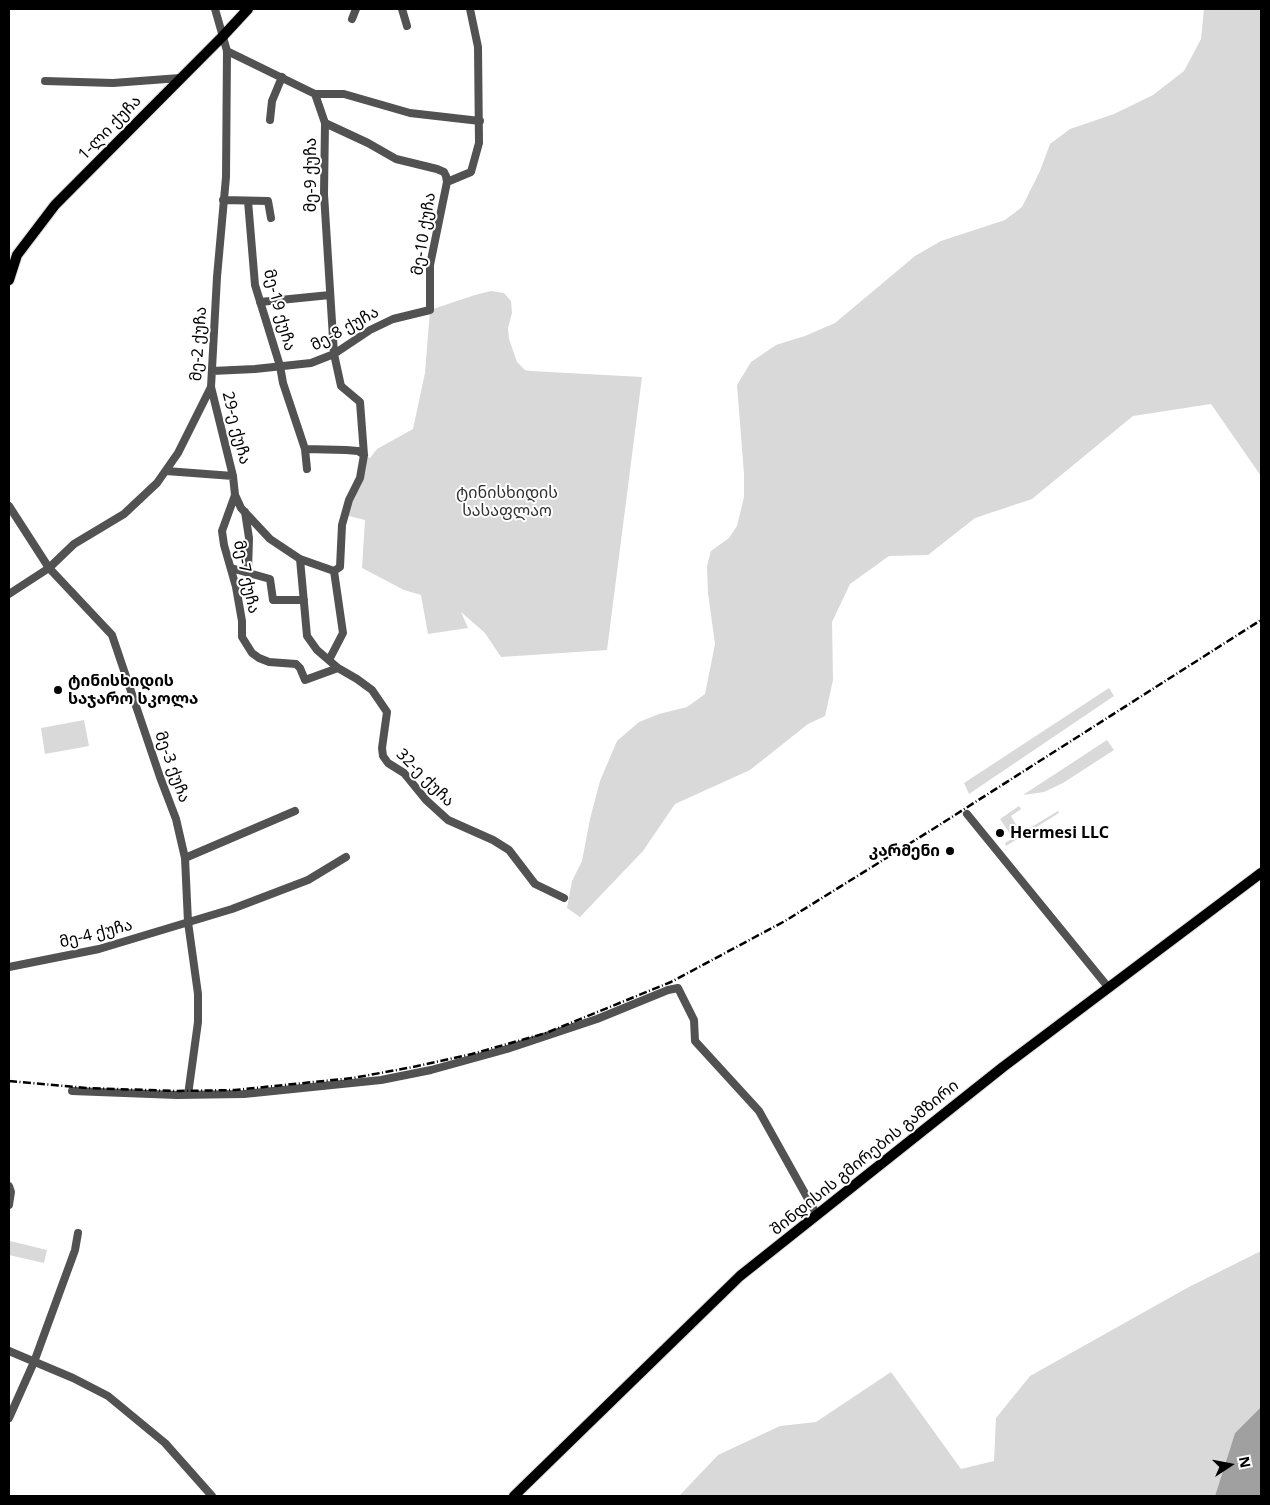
<!DOCTYPE html>
<meta charset="utf-8">
<style>
body{margin:0}
#map{position:relative;width:1270px;height:1505px;overflow:hidden;background:#fff;font-family:"Noto Sans",sans-serif}
canvas{display:block}
.frame{position:absolute;inset:0;border:10px solid #000;pointer-events:none}
.north{position:absolute;left:1205px;top:1440px;width:50px;height:50px;-webkit-text-stroke:4px #fff;paint-order:stroke;rotate:79deg;font-size:14px;font-weight:700;line-height:20px;text-align:center;color:#000}
.north::after{content:'';display:block;margin:auto;width:18px;height:22px;background:#000;clip-path:polygon(50% 0,100% 100%,50% 72%,0 100%)}
</style>
<div id="map">
<canvas width="1270" height="1505"></canvas>
<div class="frame"></div>
<div class="north">N</div>
</div>
<script>
const c = document.querySelector('canvas').getContext('2d');
c.lineJoin = 'round';
function paint(path, color) { c.fillStyle = color; c.fill(path, 'evenodd'); }
const poly = rows => new Path2D(rows.map(r => 'M' + r).join(''));
function stroke(path, color, width, dash) { c.strokeStyle = color; c.lineWidth = width; c.lineCap = dash ? 'butt' : 'round'; c.setLineDash(dash || []); c.stroke(path); }
function drawText(font, color, halo, rows, align = 'center') {
  c.font = font + ' "Noto Sans","Noto Sans Georgian",sans-serif'; c.lineWidth = 4; c.setLineDash([]); c.textBaseline = 'middle'; c.strokeStyle = halo; c.fillStyle = color; for (const [text, x, y, turn = 0] of rows) {
    c.save(); c.translate(x, y); c.rotate((+turn || 0) * Math.PI / 180); c.textAlign = isNaN(turn) ? turn : align; if (halo) c.strokeText(text, 0, 0); c.fillText(text, 0, 0); c.restore();
  }
}
paint(poly([
 [1204,9,1261,9,1261,476,1211,404,1133,416,1032,499,975,518,928,555,889,556,850,584,832,622,833,680,825,716,808,724,750,770,675,804,643,851,580,917,567,908,572,881,582,861,590,819,600,781,617,741,639,722,659,714,687,707,705,694,715,644,708,593,707,566,711,551,729,538,737,526,744,497,744,474,737,385,751,362,776,345,805,336,835,323,915,256,941,241,1005,220,1022,207,1040,171,1050,144,1070,129,1114,114,1153,95,1184,71,1201,39],
 [491,291,504,293,511,301,512,313,508,328,509,339,517,362,525,370,531,371,642,377,607,650,501,657,485,633,461,612,468,628,428,634,421,595,404,590,362,568,365,520,345,515,364,455,370,458,377,449,413,429,425,373,430,310,475,295],
 [1109,688,1114,696,969,794,964,783],
 [84,720,89,746,45,754,41,728],
 [1107,740,1114,750,1063,783,1044,792,1023,795],
 [1019,806,1021,809,1011,816,1018,828,1010,834,1000,819],
 [1058,811,1059,813,1006,846,1005,843],
 [10,1241,47,1250,44,1263,9,1255],
 [1261,1251,1261,1407,1235,1433,1215,1496,679,1496,718,1455,780,1426,816,1422,891,1372,961,1469,994,1461,996,1418,1030,1376,1187,1288]
]), '#d9d9d9');
paint(poly([
 [1261,1407,1261,1496,1215,1496,1235,1433]
]), '#a0a0a0');
const major = poly([
 [9,280,17,255,55,205,223,36,248,9],
 [514,1496,740,1276,1003,1067,1261,873]
]);
stroke(major, '#dbdbdb', 12);
stroke(poly([
 [402,9,407,26],
 [352,19,356,9],
 [227,51,315,94,325,123,324,194,334,354,341,386,360,402,364,455,360,478,349,500,342,525,340,567,334,571,343,633,329,660],
 [45,81,113,83,180,78],
 [315,94,344,94,410,113,480,121],
 [270,120,272,101,282,77],
 [447,182,471,172,479,143,478,47,470,9],
 [223,200,268,201,271,218],
 [248,201,255,285,280,366,283,383,305,449,307,469],
 [260,302,330,295],
 [212,371,255,369,311,363,334,354,370,330,393,319,430,310,430,265,447,182,446,176,444,172,437,169,396,159,368,143,325,123],
 [211,387,233,476,235,495,241,508,270,539,300,559,334,571],
 [305,449,346,450,358,451,364,455],
 [166,471,233,476],
 [235,495,222,531,224,545,236,587,242,621,242,637,252,653,259,658,269,662,296,664,300,668,305,680,338,668],
 [9,506,49,568,112,635,160,777,176,819,185,858,188,922,198,994,198,1022,188,1095],
 [245,512,249,538,248,572],
 [300,559,307,636,317,650,338,668,357,679,372,690,387,712,382,748,383,756,388,763,404,773,426,800,448,820,493,840,509,850,535,884,564,898],
 [231,568,270,579,273,600,304,600],
 [9,594,49,568,74,544,124,514,157,483,178,453,211,387,217,277,226,177,227,51,215,9],
 [967,814,1108,987],
 [185,858,295,811],
 [9,967,99,949,232,909,308,880,346,857],
 [72,1091,177,1095,244,1094,381,1080,431,1070,507,1049,597,1019,668,990,678,988,694,1020,695,1041,759,1111,817,1215],
 [9,1186,11,1192,9,1205],
 [9,1351,73,1378,108,1396,165,1443,212,1496],
 [9,1418,34,1362,75,1250,78,1233]
]), '#525252', 8);
stroke(major, '#000', 10);
stroke(poly([
 [9,1081,86,1088,177,1091,235,1090,353,1078,413,1067,472,1054,546,1033,671,982,785,921,933,829,1261,620]
]), '#000', 2.5, [8, 2.5, 1, 2.5]);
for (const [x, y, r, color] of [
 [58,690,5,"#000"],
 [1000,833,5,"#000"],
 [950,851,5,"#000"]
]) { const dot = new Path2D(); dot.arc(x, y, r, 0, 2 * Math.PI); c.fillStyle = color; c.fill(dot); stroke(dot, '#fff', 2); }
drawText('16px', '#000', '#fff', [
 ["1-ლი ქუჩა",110,128,-46],
 ["მე-9 ქუჩა",311,175,-90],
 ["მე-10 ქუჩა",424,234,-81],
 ["მე-19 ქუჩა",279,310,75],
 ["მე-8 ქუჩა",345,329,-29],
 ["მე-2 ქუჩა",199,344,-86],
 ["29-ე ქუჩა",236,428,76],
 ["მე-7 ქუჩა",246,577,78],
 ["მე-3 ქუჩა",172,767,70],
 ["32-ე ქუჩა",425,778,45],
 ["მე-4 ქუჩა",96,934,-14],
 ["შინდისის გმირების გამზირი",865,1158,-39]
]);
drawText('16px', '#303030', '#fff', [
 ["ტინისხიდის",507,493],
 ["სასაფლაო",507,511]
]);
drawText('bold 16px', '#000', '#fff', [
 ["ტინისხიდის",68,681],
 ["საჯარო სკოლა",68,699],
 ["Hermesi LLC",1010,833],
 ["კარმენი",940,851,"right"]
], 'left');
</script>
